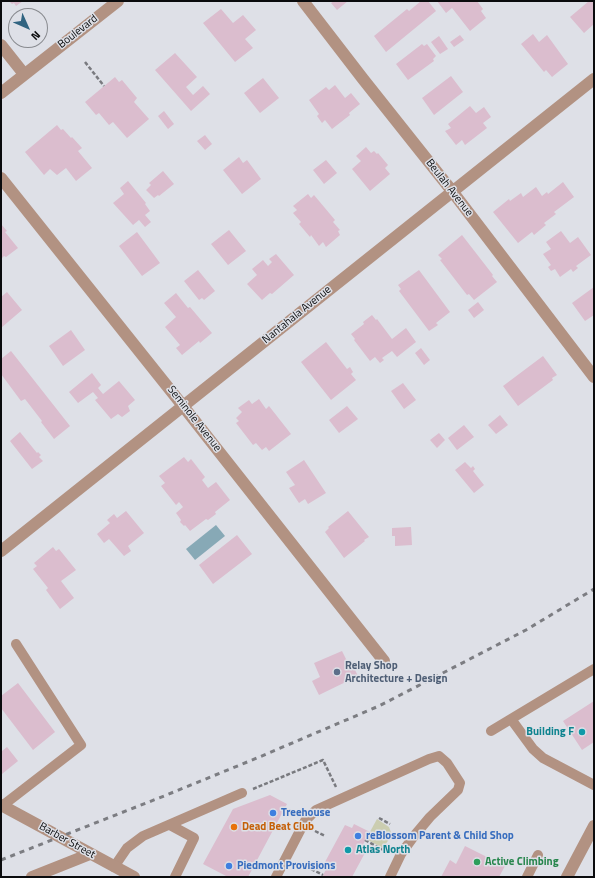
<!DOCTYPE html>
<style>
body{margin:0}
#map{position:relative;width:595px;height:878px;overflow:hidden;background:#dee0e7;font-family:"Titillium Web",sans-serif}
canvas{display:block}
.frame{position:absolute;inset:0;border:2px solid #0a0b0d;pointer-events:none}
.north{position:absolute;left:8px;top:8px;width:40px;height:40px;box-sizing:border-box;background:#dee0e7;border:1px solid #898b90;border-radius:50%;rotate:135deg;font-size:11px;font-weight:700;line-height:16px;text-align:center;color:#0a0b0d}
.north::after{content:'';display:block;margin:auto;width:14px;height:18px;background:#316481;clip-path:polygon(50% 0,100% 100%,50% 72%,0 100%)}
</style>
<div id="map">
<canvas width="595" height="878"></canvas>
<div class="frame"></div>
<div class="north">N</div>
</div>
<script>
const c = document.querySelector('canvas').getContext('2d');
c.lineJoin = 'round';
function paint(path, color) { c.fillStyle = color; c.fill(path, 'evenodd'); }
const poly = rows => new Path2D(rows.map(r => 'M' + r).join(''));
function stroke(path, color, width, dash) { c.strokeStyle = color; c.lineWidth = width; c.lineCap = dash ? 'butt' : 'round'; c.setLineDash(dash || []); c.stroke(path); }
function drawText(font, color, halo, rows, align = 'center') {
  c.font = font + ' "Titillium Web",sans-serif'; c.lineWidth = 3; c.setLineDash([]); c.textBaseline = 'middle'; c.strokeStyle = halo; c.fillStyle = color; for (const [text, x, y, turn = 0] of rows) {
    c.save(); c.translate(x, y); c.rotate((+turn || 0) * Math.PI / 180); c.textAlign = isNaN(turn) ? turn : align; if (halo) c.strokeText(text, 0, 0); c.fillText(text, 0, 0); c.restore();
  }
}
paint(poly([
 [377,819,389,827,392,835,383,848,366,839]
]), '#cbcdb0');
paint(poly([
 [216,525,225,536,195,560,186,549]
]), '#87a9b6');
paint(poly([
 [9,1,23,1,16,6,14,3,12,4],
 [334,1,348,1,337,10,331,3],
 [421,1,428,1,436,11,386,52,374,36,407,9,409,11],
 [437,1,477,1,483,9,481,11,486,18,470,31,452,8,446,13],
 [589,1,594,1,594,24,584,33,570,17],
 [221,9,233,23,243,15,256,30,245,39,253,48,235,62,203,23],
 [533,34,539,42,547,35,568,64,552,77,546,70,544,72,521,44],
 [460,35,464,40,454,47,450,42],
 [439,36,448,49,440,54,431,42],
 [422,44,424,46,427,44,436,56,433,59,434,61,408,80,396,64],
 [175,53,197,77,186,87,193,95,203,86,210,94,191,111,155,70],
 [451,76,463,92,434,115,422,98],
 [115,77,119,82,122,80,137,98,134,102,149,119,127,138,113,122,109,125,99,113,96,115,85,102],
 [263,78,279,98,260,113,244,93],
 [335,85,345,98,351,93,360,104,349,113,350,115,332,129,325,120,322,123,317,116,319,114,309,100,326,87,329,90],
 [470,106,476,113,484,107,491,117,483,123,487,128,465,145,462,140,456,145,445,131,451,128,448,124],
 [164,111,174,124,168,129,158,116],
 [57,125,61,130,63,129,71,138,72,137,82,148,78,151,92,168,76,181,66,168,57,175,50,169,44,175,25,152],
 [205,135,212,144,205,150,197,141],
 [366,147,371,153,374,151,377,154,378,153,388,165,385,168,390,174,370,191,352,169,361,161,356,156],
 [239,157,243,163,247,160,261,179,242,194,223,170],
 [326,160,337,173,324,184,313,170],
 [163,171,174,184,159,196,158,195,154,198,146,190,151,185,149,183],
 [128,181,146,203,145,204,150,211,145,215,151,222,145,227,139,220,133,225,113,203,124,194,120,188],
 [563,182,574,197,554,212,556,214,544,223,546,225,534,235,532,232,518,243,493,212,509,199,510,201,521,193,523,197,536,187,542,196,547,192,548,194],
 [308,194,311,198,314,195,335,220,333,222,340,230,338,231,340,235,326,247,323,242,319,246,311,235,310,237,299,224,301,222,293,213,297,210,293,206],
 [1,224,7,231,5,232,18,248,6,257,4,256,1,259],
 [229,230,246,251,228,265,211,244],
 [561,231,570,243,578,237,591,255,576,266,578,268,573,272,571,269,560,277,555,269,551,271,548,267,551,265,543,254,551,249,546,242],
 [137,232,160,263,142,276,119,246],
 [462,235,493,275,492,276,497,282,474,300,469,294,467,295,440,260,442,259,438,255],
 [276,254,294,275,272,294,270,293,262,300,247,284,257,275,252,269,263,260,268,266,272,262,269,259],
 [198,270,215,291,204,300,202,298,199,300,184,281],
 [419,270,450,312,436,323,438,325,429,331,399,291,401,289,398,285],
 [594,287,594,315,585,321,572,303],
 [7,292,22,310,1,328,1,297],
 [176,293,188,308,190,307,212,333,200,343,199,341,182,355,176,348,180,345,165,327,176,317,164,303],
 [478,302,484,310,474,318,468,310],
 [372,315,376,320,377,319,392,339,406,328,416,342,397,357,392,351,382,358,384,360,380,363,375,357,370,361,354,340,355,339,351,334,364,324,363,322],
 [71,330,85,350,63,366,49,346],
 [326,342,347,369,350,367,353,372,351,374,356,380,331,400,301,362],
 [421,348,430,360,424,365,415,353],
 [11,351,70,426,54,439,41,422,42,421,25,399,21,401,1,374,1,359],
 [543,356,557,375,552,378,553,380,518,406,503,386],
 [92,373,101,385,98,388,103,394,119,381,135,400,128,406,130,411,122,417,118,414,111,419,95,400,98,398,93,392,78,403,69,392],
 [403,383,416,400,404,409,391,391],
 [259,399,266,409,269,406,291,434,269,451,266,447,262,450,256,443,253,445,236,423,239,421,236,418,242,412,238,408,249,400,252,404],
 [347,406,358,419,339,433,329,420],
 [500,415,508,425,496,434,488,425],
 [464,425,474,437,457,450,448,438],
 [20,432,37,453,38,452,41,455,39,457,43,461,32,469,10,441],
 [439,433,445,440,437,448,430,440],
 [184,457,188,462,191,459,205,477,202,480,208,488,216,482,230,500,215,512,216,514,208,520,206,519,190,531,185,525,184,526,180,522,181,520,176,513,183,507,179,502,176,505,161,486,165,483,159,476],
 [304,460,326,493,308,504,305,499,299,503,289,488,295,485,286,472],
 [465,462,471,468,473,466,475,469,473,471,484,485,474,493,455,470],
 [126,511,144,533,128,546,131,551,124,556,109,539,104,543,97,534,110,523,107,520,114,514,117,518],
 [348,511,369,537,364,540,365,541,344,558,325,532,329,528,328,527],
 [411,527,412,545,395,546,395,536,392,536,392,528],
 [237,535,252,554,213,584,199,565],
 [53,547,56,551,59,549,76,570,61,581,74,598,60,609,46,590,48,588,33,569,37,566,34,563],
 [342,651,351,669,354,668,358,676,319,695,312,681,320,677,314,663],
 [18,683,55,732,33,750,1,708,1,696],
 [594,701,594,742,582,750,563,721],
 [7,747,18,761,2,774,1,772,1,750,2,751],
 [270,795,287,804,248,877,228,877,203,864,233,809],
 [354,824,370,832,361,848,366,851,352,877,322,877,329,864,325,862,345,825,352,828],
 [465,846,505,866,499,877,441,877,450,860,456,864]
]), '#dbbdce');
stroke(poly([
 [85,62,104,86],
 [253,789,323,760,336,787],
 [379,818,390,824],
 [315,831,325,836],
 [365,840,385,851],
 [311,869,323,875]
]), '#797a7f', 2.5, [4, 2]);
stroke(poly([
 [511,719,533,749,543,758,594,785],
 [491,731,594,669],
 [2,806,81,745,16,644],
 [170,825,194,838,175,877],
 [114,867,127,848,143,836,242,793],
 [276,877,305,821,316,810,429,759,439,756,447,763,460,783,458,790,430,817,414,836,401,854,390,877],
 [527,877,538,855]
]), '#b29282', 10);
stroke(poly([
 [303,1,363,79,452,191,594,377],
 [1,45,24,74],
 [1,178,183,406,384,661],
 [1,551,594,79],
 [567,877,594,826]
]), '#b29282', 12);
stroke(poly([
 [1,93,118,1],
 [1,805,134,877],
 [32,877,90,854]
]), '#b29282', 12);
stroke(poly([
 [1,860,164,796,257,758,379,706,526,630,594,589]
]), '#7c7d82', 3, [5, 5]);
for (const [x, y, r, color] of [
 [337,672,4,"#5c6f8a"],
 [582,732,4,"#0f9aa8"],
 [273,813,4,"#3f7fe0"],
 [234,827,4,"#e8710a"],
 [358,836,4,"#3f7fe0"],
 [348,850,4,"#0f9aa8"],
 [477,862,4,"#2e9e5b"],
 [229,866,4,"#3f7fe0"]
]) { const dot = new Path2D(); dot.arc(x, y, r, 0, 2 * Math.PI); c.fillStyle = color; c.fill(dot); stroke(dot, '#dee0e7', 1.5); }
drawText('11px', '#0a0b0d', '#dee0e7', [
 ["Boulevard",78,32,-38],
 ["Beulah Avenue",449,188,52],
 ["Nantahala Avenue",297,315,-39],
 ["Seminole Avenue",194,419,52],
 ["Barber Street",67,841,29]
]);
drawText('bold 11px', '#4e5e75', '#dee0e7', [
 ["Relay Shop",345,666],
 ["Architecture + Design",345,679]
], 'left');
drawText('bold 11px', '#0d838f', '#dee0e7', [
 ["Building F",574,732],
 ["Atlas North",356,850,"left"]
], 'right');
drawText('bold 11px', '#366cbe', '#dee0e7', [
 ["Treehouse",281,813],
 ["reBlossom Parent & Child Shop",366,836],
 ["Piedmont Provisions",237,866]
], 'left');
drawText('bold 11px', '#c56008', '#dee0e7', [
 ["Dead Beat Club",242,827]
], 'left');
drawText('bold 11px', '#27864d', '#dee0e7', [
 ["Active Climbing",485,862]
], 'left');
</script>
